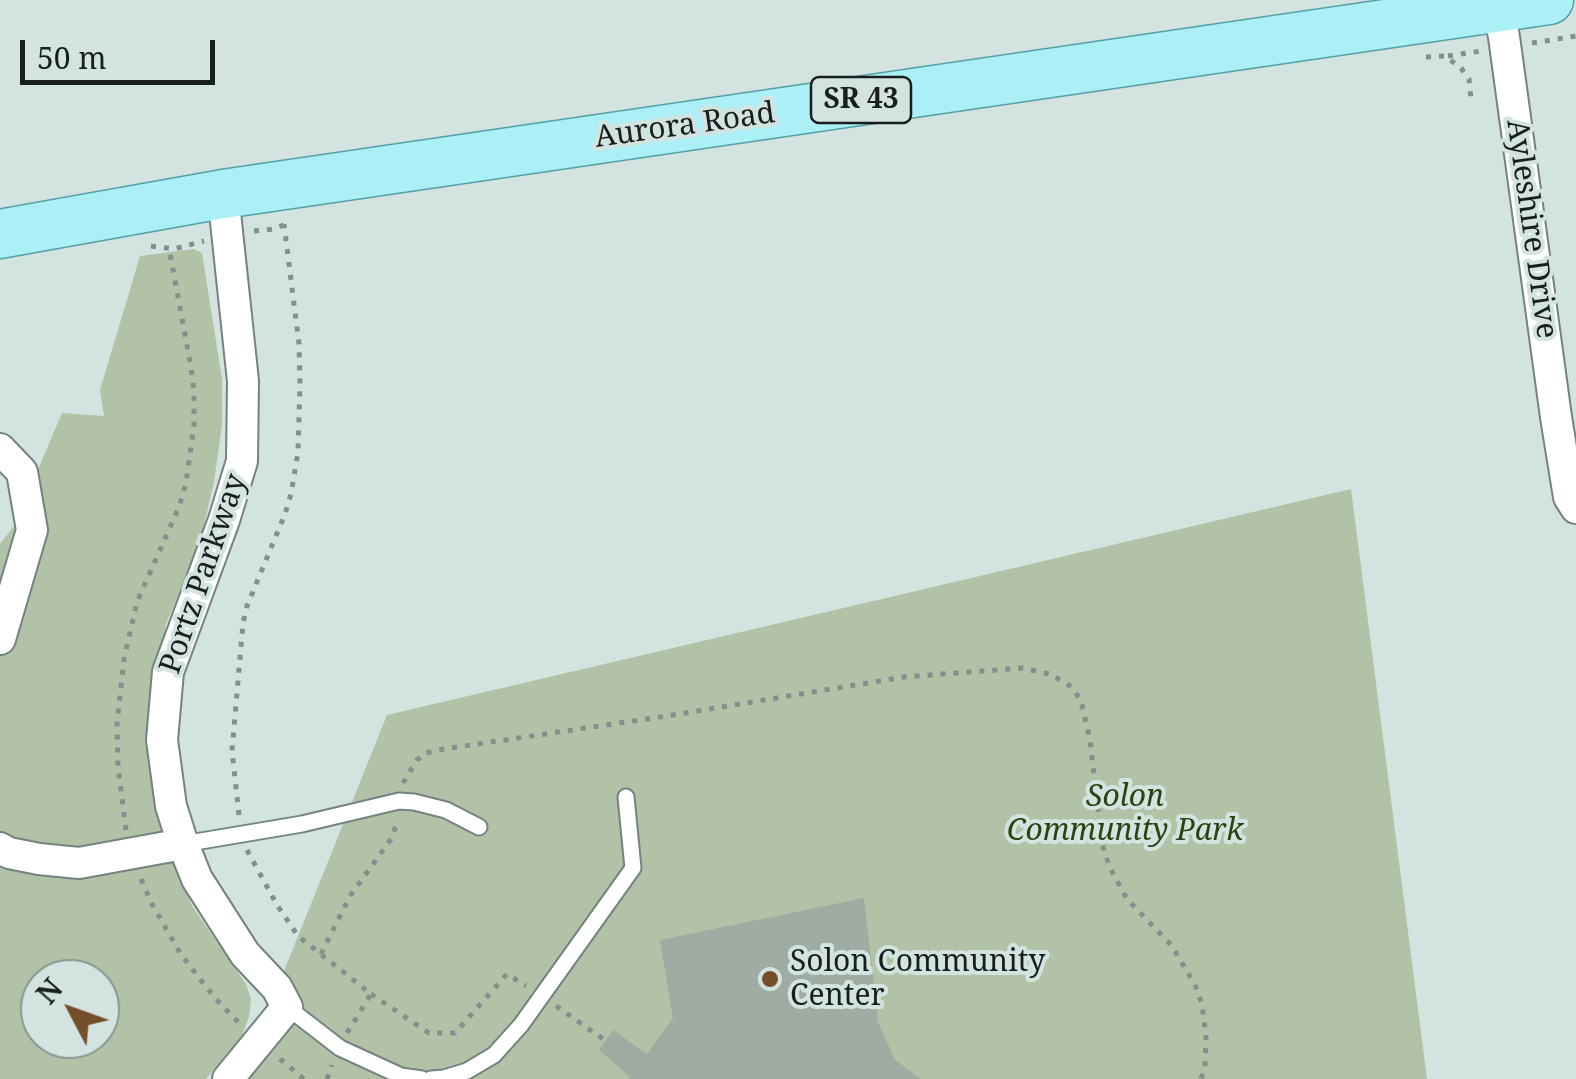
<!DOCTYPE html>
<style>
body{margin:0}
#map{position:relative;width:1576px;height:1079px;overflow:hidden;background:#d3e4e0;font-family:"Noto Serif",serif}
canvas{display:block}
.north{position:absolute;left:20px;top:959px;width:100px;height:100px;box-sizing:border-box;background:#d3e4e0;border:2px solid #889592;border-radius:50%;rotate:311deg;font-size:28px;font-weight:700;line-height:40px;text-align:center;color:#181e1d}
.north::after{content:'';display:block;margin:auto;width:35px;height:45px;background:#754f2b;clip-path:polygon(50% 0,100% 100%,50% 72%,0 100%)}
.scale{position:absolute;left:20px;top:40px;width:195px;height:45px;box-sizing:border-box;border:5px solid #181e1d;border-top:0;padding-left:12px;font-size:30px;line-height:35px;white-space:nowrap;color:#181e1d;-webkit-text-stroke:8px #d3e4e0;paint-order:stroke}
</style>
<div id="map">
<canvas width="1576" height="1079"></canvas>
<div class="north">N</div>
<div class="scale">50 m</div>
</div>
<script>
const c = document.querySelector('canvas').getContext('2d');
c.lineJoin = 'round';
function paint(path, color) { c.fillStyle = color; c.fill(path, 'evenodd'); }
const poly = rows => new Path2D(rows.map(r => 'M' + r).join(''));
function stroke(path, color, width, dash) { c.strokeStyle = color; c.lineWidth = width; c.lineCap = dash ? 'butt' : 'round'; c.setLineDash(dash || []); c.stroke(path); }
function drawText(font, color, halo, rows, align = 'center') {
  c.font = font + ' "Noto Serif",serif'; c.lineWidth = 8; c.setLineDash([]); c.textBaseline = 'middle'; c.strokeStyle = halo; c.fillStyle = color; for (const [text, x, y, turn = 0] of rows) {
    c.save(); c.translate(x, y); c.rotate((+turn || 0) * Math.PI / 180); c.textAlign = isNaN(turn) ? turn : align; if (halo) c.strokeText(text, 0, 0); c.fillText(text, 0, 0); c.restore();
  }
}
paint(poly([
 [194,249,202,253,222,379,222,425,214,482,200,542,166,624,149,733,151,783,165,841,192,906,246,984,251,999,249,1017,242,1036,206,1079,0,1079,0,544,14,526,62,413,104,416,100,390,140,256],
 [40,979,100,979,100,1039,40,1039],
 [1351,489,1427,1079,229,1079,253,1048,387,715]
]), '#b1c2a6');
paint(poly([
 [864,898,878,1022,895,1060,921,1079,628,1079,630,1077,599,1050,613,1030,647,1054,673,1018,660,940]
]), '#9faca4');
const service = poly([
 [183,844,302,824,399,801,414,802,446,810,479,827],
 [287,1007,340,1048,401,1076,422,1079],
 [431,1079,444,1078,467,1071,494,1055,521,1025,633,868,626,797]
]);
const minor = poly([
 [1498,7,1504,37,1556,417,1569,497,1576,508],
 [223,194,243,381,242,461,224,520,168,672,162,740,171,806,183,844,197,879,245,954,277,988,287,1007,228,1079],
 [0,449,22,472,32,530,0,639],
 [0,848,9,853,39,859,79,863,183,844]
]);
const primary = poly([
 [0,234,223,194,1549,0]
]);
stroke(service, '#738380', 19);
stroke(minor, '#738380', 34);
stroke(primary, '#54a0a7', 51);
stroke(poly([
 [1532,43,1576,36],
 [1448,56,1481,51],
 [1426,57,1445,56,1461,68,1469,79,1471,99],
 [254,231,274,229,286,224],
 [151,246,174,249,204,241],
 [403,783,417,760,426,753,437,750,667,716,904,677,1022,668,1050,674,1072,687,1081,701,1090,740,1102,844,1110,868,1127,899,1172,946,1195,985,1202,1004,1206,1037,1205,1067,1201,1079],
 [239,815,232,751,243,623,247,606,285,514,291,494,298,452,300,384,299,344,284,224],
 [126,830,118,766,117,723,124,659,137,602,179,507,186,483,194,425,194,392,191,367,169,248],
 [247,850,277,905,298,936,371,994,347,1033],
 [141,879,152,904,180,953,214,997,238,1022],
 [321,954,350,896,391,839,397,823],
 [371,994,429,1033,455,1033,507,974,526,986],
 [556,1006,606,1041],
 [280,1059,304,1079],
 [327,1079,332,1065]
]), '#838f8c', 5, [5, 8]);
stroke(service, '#fff', 15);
stroke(minor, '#fff', 30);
stroke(primary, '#acf0f7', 48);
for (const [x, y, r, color] of [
 [770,979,10,"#754f2b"]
]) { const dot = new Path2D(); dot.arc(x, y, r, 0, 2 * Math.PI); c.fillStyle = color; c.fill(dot); stroke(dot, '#d3e4e0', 4); }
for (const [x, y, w] of [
 [861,100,100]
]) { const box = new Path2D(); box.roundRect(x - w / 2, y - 23, w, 46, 8); c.fillStyle = '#d3e4e0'; c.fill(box); stroke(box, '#181e1d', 2.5); }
drawText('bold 28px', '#181e1d', null, [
 ["SR 43",861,100]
]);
drawText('30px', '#181e1d', '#d3e4e0', [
 ["Aurora Road",685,126,-8],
 ["Ayleshire Drive",1531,229,82],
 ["Portz Parkway",204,574,-71]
]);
drawText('italic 30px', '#284411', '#d3e4e0', [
 ["Solon",1125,797],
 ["Community Park",1125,831]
]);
drawText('30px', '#181e1d', '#d3e4e0', [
 ["Solon Community",790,962],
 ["Center",790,996]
], 'left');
</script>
